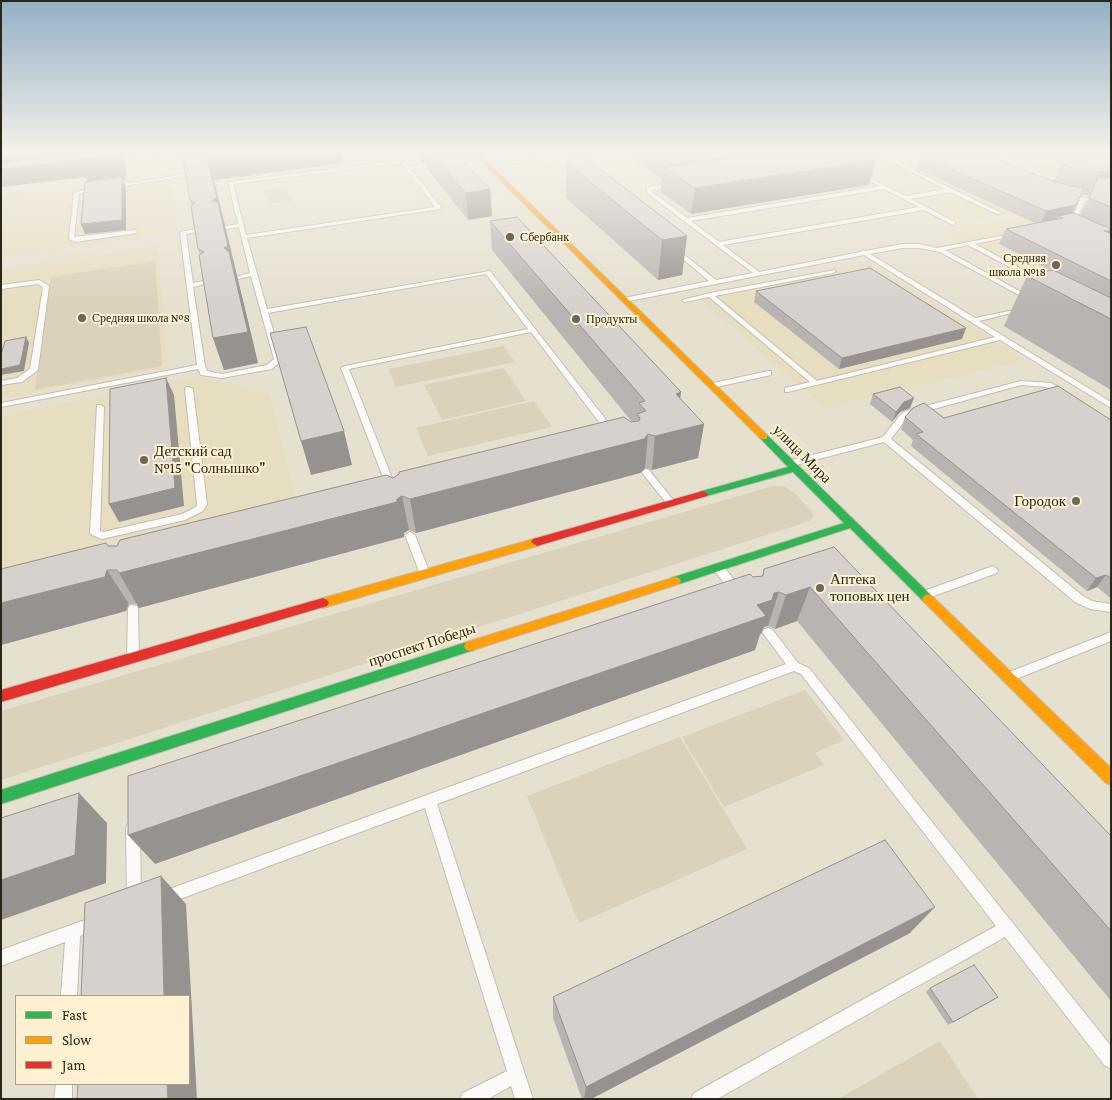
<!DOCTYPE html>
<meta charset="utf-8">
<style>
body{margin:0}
#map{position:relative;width:1112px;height:1100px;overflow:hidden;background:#e6e0cf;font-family:"Crimson Pro",serif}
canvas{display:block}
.frame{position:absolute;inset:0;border:2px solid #2a261a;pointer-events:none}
.legend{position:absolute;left:15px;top:995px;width:175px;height:90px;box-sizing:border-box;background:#fdf1d2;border:1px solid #a9a088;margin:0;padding:6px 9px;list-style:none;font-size:15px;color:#2a261a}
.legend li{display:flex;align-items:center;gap:10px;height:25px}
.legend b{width:25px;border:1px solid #a9a088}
</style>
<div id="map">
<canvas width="1112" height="1100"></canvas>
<div class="frame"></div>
<ul class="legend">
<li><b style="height:6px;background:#30b455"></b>Fast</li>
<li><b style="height:6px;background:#ff9f0a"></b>Slow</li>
<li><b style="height:6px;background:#e5322d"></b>Jam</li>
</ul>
</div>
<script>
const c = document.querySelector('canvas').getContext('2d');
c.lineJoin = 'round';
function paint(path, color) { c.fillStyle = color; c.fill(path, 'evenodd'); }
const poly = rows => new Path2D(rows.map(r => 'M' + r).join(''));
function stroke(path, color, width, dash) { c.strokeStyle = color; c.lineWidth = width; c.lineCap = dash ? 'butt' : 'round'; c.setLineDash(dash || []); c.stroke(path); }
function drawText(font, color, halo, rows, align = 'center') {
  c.font = font + ' "Crimson Pro",serif'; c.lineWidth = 4; c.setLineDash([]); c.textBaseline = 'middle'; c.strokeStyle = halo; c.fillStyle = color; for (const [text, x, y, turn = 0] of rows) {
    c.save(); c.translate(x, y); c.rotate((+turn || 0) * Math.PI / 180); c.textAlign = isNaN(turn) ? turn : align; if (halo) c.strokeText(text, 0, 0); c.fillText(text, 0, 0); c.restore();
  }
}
paint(poly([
 [927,157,1068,203,965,223,858,168],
 [171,173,178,231,1,257,1,195],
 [1074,206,1085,208,1111,323,939,232],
 [157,246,168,367,1,399,1,269],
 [867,262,1025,360,826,408,695,295],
 [199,377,270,394,297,503,1,576,1,416]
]), '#e7ddc0');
paint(poly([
 [1035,151,1065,151,1101,165,1050,173,1000,156],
 [286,187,292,201,269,204,264,190],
 [155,261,162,366,35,390,51,277],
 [503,346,515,362,396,387,388,369],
 [504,368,526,401,442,420,424,385],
 [534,401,552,427,428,456,416,428],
 [773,486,784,486,794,493,812,512,813,516,810,521,1,780,1,711],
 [805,690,844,740,815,753,824,765,724,807,682,737],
 [680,737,747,849,579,923,527,796],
 [940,1041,978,1099,838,1099]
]), '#dad2bb');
const lane = poly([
 [209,151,221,151,113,164,111,163,209,151],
 [582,151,586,151,587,153,575,158,492,170,490,169,574,156,582,152,582,151],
 [894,151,902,151,886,155,913,168,915,171,1002,213,997,214,950,192,911,199,955,222,955,224,953,225,924,210,723,245,759,272,860,252,863,250,866,251,902,244,919,244,937,248,1017,233,1017,235,975,244,1044,281,1044,283,1040,283,968,245,945,250,1032,298,1033,299,1030,301,940,252,919,248,902,248,870,254,975,318,1024,308,1024,310,979,321,1111,402,1111,408,1000,340,788,392,785,392,785,388,810,382,709,297,685,302,682,300,710,293,835,270,836,271,833,273,715,296,817,381,995,337,864,255,624,302,621,300,624,298,709,281,671,249,670,248,673,246,716,280,753,273,647,193,646,189,652,186,676,184,676,186,651,191,687,218,880,186,858,175,860,173,906,196,945,189,881,156,854,161,852,160,894,151],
 [884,189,919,207,719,242,691,221,884,189],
 [982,151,992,151,968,155,966,154,982,151],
 [1074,151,1079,151,1111,163,1111,166,1074,151],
 [483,158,481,160,411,169,441,207,441,209,247,238,267,309,490,271,614,430,614,434,608,434,531,332,349,369,396,488,394,490,388,490,341,368,345,366,528,329,486,274,268,313,282,360,272,369,222,378,201,375,198,369,1,407,1,403,197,365,180,233,183,231,199,229,202,231,186,234,193,283,209,280,212,282,193,287,205,366,207,371,222,374,267,365,274,359,251,276,238,279,235,277,250,273,239,227,225,229,222,227,238,224,228,182,403,160,409,166,483,158],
 [402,163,435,207,246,235,233,184,402,163],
 [198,172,200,174,111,188,108,186,198,172],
 [1069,174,1071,176,1034,183,1031,181,1069,174],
 [97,186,99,189,79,194,74,237,135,230,137,231,137,233,75,242,69,239,74,193,97,186],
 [1111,194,1111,198,1085,201,1075,223,1069,226,1066,224,1071,221,1080,200,1065,198,1065,196,1089,198,1111,194],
 [39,280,49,286,38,370,22,382,1,385,1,381,17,378,30,369,43,287,38,284,1,289,1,285,39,280],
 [768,371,771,371,771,375,712,388,708,386,709,384,768,371],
 [1021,381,1051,383,1068,393,1064,395,1046,387,1021,385,912,415,907,418,891,439,1083,596,1092,601,1111,604,1111,612,1090,609,1075,602,884,442,792,466,788,463,789,461,883,437,901,414,906,411,1021,381],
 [186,387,189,387,193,389,207,504,203,511,185,520,102,539,92,535,90,533,97,405,100,405,104,407,100,531,103,532,182,514,196,507,197,504,185,389,186,387],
 [646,469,649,470,674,501,676,503,674,505,668,505,643,474,642,472,646,469],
 [410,532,415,535,430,574,429,577,421,577,420,574,405,535,410,532],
 [718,563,722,564,741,589,742,592,741,595,733,595,714,570,713,567,718,563],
 [993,566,998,570,997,573,928,598,924,597,923,594,924,591,993,566],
 [133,605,137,606,138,609,139,658,137,661,133,663,129,661,127,658,128,609,129,606,133,605],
 [768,628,772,629,798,663,809,668,1111,1046,1111,1068,1105,1066,1005,937,717,1099,691,1099,694,1093,996,926,801,674,794,671,437,804,533,1099,515,1099,511,1086,488,1099,460,1099,463,1093,507,1071,425,808,164,905,159,903,157,898,159,893,164,891,786,664,762,632,764,629,768,628],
 [1111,632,1111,641,1011,681,1007,679,1005,676,1007,673,1111,632],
 [133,821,138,823,140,828,141,899,139,904,134,906,129,904,127,899,126,828,128,823,133,821],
 [96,916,101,918,103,923,101,928,80,936,77,996,61,996,65,942,1,966,1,950,96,916],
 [56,1084,72,1084,72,1099,54,1099,56,1084]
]);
const fast = poly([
 [764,434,767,435,932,596,934,599,932,602,924,602,850,528,679,584,671,584,669,581,671,578,844,523,793,472,703,497,699,496,698,494,699,492,788,467,761,439,759,437,764,434],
 [470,641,474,642,476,646,474,650,1,804,1,790,470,641]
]);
const slow = poly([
 [471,151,476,151,767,435,767,439,761,439,471,151],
 [537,538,543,542,541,545,323,608,319,606,317,603,319,600,323,598,537,538],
 [675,577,679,578,681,581,679,584,470,651,466,650,464,646,466,642,470,641,675,577],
 [928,594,932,596,1111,768,1111,785,1106,783,924,602,922,599,924,596,928,594]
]);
const jam = poly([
 [703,491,708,494,707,496,537,546,531,542,533,539,703,491],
 [323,598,327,600,329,603,327,606,1,702,1,690,323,598]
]);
stroke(lane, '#c3beb0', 2);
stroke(fast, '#c3beb0', 2);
stroke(slow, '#c3beb0', 2);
stroke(jam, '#c3beb0', 2);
paint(lane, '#fbfaf8');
paint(fast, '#30b455');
paint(slow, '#ff9f0a');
paint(jam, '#e5322d');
paint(poly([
 [412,151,454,151,490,189,492,216,468,220,427,169,426,162,422,163],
 [520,151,568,151,527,156],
 [622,151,856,151,876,160,869,185,691,214,661,192,662,179],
 [915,151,946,151,946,152,1054,181,1062,164,1111,155,1111,390,1004,326,1027,276,1050,270,999,244,1006,229,1035,223,917,169,921,156,925,155],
 [1081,195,1090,196,1080,216,1072,213],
 [189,152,344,163,214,180,258,363,224,370,213,338,200,255,198,249,191,205,190,200],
 [567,163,687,236,682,275,658,280,566,198],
 [490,221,681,392,680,399,704,424,698,458,652,470,645,468,640,473,416,533,409,530,404,533,404,537,139,608,137,604,129,604,126,611,1,645,108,546,117,546,393,478,632,422,492,250],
 [756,291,962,339,839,369,754,302],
 [873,394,910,408,900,412,892,422,870,404],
 [905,417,1111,420,1111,597,1109,597,1097,587,1087,591,911,446,913,440,901,429],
 [834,547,1111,836,1111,1001,797,621,775,629,768,626,764,627,761,634,760,634,755,650,155,864,753,577,762,576,764,569],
 [910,933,591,1099,582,1099,553,1018,553,997],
 [930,988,998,997,948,1025,926,992]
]), '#b9b4b1');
paint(poly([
 [49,151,121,151,126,165,126,180,123,180,126,187,126,230,85,234,81,224,90,185,86,177,1,187,1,156],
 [242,151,342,151,344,163,214,180,258,363,224,370,213,338,224,248,212,200,206,155],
 [420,151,425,151,426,162,422,163],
 [526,151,568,151,527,156],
 [928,151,946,151,945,153,927,156],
 [876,160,869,185,691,214,695,188],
 [694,161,692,180,669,170,669,164],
 [1111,170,1111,193,1098,178,1089,196,1101,172],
 [490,189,492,216,468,220,466,193],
 [1076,205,1070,219,1063,218,1058,216,1056,222,1040,225,1046,211],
 [1111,230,1111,233,1105,244,1104,231],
 [687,236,682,275,658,280,662,240],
 [966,328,962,339,839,369,842,358],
 [26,337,29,343,24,371,1,375,1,369],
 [166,378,174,395,184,506,119,522,109,504],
 [681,392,676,426,676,394],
 [914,398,910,408,900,412,892,422,896,412,904,402],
 [704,424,698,458,652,470,655,436],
 [344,431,352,465,311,475,301,441],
 [648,434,645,468,640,473,416,533,410,499],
 [402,496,409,530,404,533,404,537,139,608,119,573,397,499],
 [107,570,129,604,126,611,1,645,1,603],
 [1106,575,1097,587,1087,591,1096,578],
 [810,587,797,621,775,629,786,595],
 [779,592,768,626,764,627,761,634,760,634,755,650,155,864,128,835,757,605,774,593],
 [79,793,107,823,106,883,1,920,1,880],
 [161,876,186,904,197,1099,168,1099,167,1084,189,1084,189,996,164,996],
 [935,907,910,933,591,1099,584,1099,586,1087],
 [998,997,992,1001,948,1025,953,1022]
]), '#969290');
const building = poly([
 [1,151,49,151,1,156,1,151],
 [80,151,116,151,116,155,79,159,80,151],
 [191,151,242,151,206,155,217,198,212,200,218,203,228,246,224,248,229,252,248,332,213,338,199,255,204,252,198,249,191,206,195,203,190,200,182,153,189,152,191,151],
 [430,151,454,151,490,189,466,193,430,151],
 [577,151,687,236,662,240,567,163,577,151],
 [649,151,678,151,694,161,669,164,649,151],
 [691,151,730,151,752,153,770,151,777,151,706,160,691,151],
 [784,151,856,151,876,160,695,188,663,167,784,151],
 [952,151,977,151,1041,177,1070,186,1084,188,1076,205,1046,211,921,156,952,151],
 [80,154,80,160,1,169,1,163,80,154],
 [1111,155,1111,170,1101,172,1079,170,1062,164,1111,155],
 [122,177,122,220,81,224,85,182,122,177],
 [1111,177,1111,207,1089,198,1098,178,1111,177],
 [1074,213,1111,229,1111,230,1104,231,1111,234,1111,281,1006,229,1063,218,1058,216,1074,213],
 [517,217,681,392,676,394,704,424,655,436,648,434,644,439,410,499,402,496,397,499,397,502,119,573,117,570,107,570,105,577,1,603,1,569,106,543,108,546,117,546,120,540,386,475,393,478,399,474,399,472,624,417,631,422,639,421,640,418,637,414,646,411,639,403,645,401,490,221,517,217],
 [870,268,966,328,842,358,756,291,870,268],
 [1053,270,1111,298,1111,319,1027,276,1053,270],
 [306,327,344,431,301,441,270,333,306,327],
 [26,337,20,365,1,369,1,355,5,341,26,337],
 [166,378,175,488,109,504,110,389,166,378],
 [1058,386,1111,420,1111,578,1106,575,1096,578,916,434,923,432,905,417,913,408,924,403,944,418,1058,386],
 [900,387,914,398,904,402,896,412,873,394,900,387],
 [834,547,1111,836,1111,931,810,587,786,595,779,592,774,593,772,600,757,605,766,616,128,835,128,776,750,574,753,577,763,576,764,569,834,547],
 [79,793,75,855,1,880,1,818,79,793],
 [885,840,935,907,586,1087,553,997,885,840],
 [161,876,164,996,81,996,85,903,161,876],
 [974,965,998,997,953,1022,930,988,974,965],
 [78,1084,167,1084,168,1099,77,1099,78,1084]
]);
paint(building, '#d7d1ce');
stroke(building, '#969290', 1);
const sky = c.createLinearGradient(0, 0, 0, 305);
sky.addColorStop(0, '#93b0c5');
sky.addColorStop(0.5, '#f4f1e9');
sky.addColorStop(1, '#f4f1e900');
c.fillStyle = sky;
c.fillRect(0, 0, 1112, 305);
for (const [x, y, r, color] of [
 [510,237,5,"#6c6759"],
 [1056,265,5,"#6c6759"],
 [82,318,5,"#6c6759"],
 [576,319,5,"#6c6759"],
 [144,460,5,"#6c6759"],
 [1076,501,5,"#6c6759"],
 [820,588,5,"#6c6759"]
]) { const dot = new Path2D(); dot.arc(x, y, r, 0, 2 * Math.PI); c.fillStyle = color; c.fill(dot); stroke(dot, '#fdf1d2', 2); }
drawText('12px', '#2a261a', '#fdf1d2', [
 ["Сбербанк",520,237],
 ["Средняя",1046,258,"right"],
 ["школа №18",1046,272,"right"],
 ["Средняя школа №8",92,318],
 ["Продукты",586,319]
], 'left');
drawText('15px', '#2a261a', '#fdf1d2', [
 ["Детский сад",154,451],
 ["№15 \"Солнышко\"",154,468],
 ["Городок",1066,501,"right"],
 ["Аптека",830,579],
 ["топовых цен",830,596]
], 'left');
drawText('15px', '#2a261a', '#fdf1d2', [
 ["улица Мира",802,454,45],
 ["проспект Победы",422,645,-18]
]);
</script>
